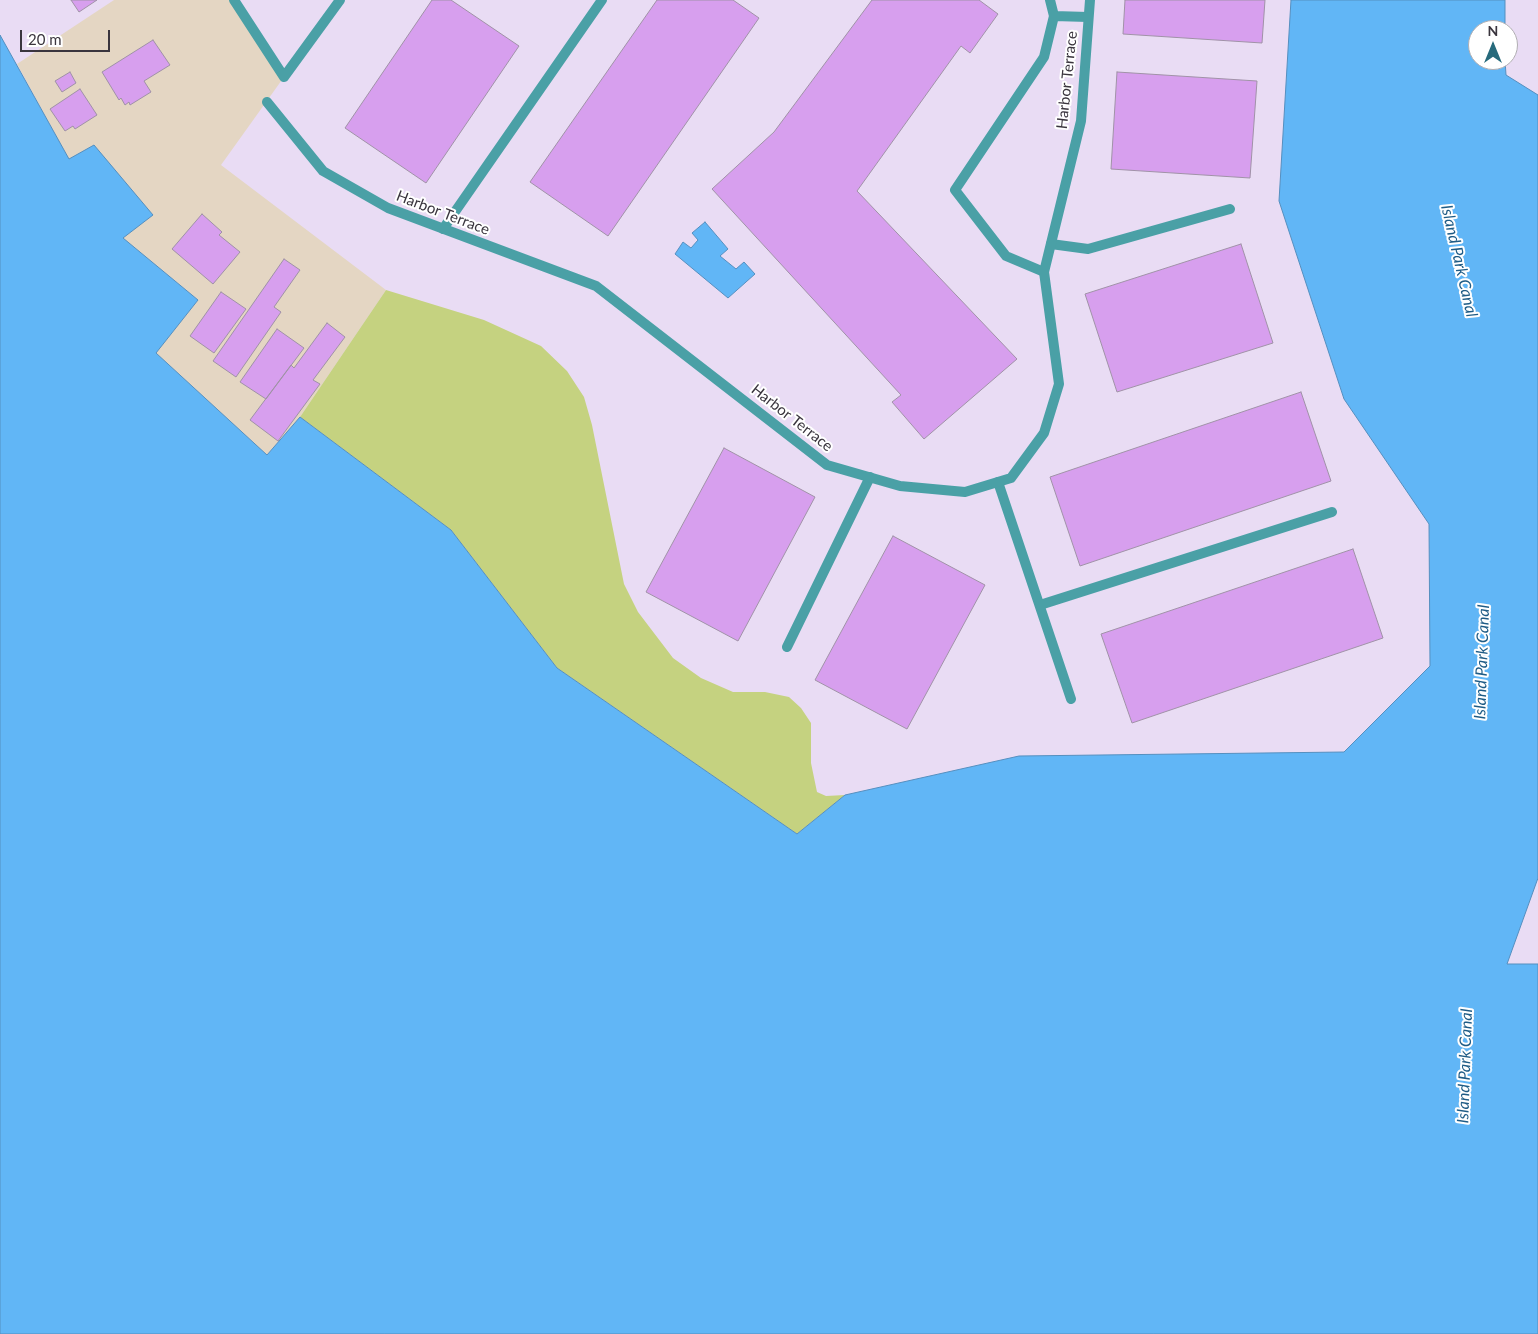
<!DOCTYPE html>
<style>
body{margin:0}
#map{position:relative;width:1538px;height:1334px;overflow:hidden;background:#e9dcf4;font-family:Lato,sans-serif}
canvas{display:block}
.north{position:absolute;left:1468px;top:20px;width:50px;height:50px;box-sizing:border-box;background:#fff;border:1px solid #b0aeb2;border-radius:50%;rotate:0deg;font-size:14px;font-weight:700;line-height:20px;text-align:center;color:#3a353e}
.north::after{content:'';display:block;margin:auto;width:18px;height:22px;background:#276a7c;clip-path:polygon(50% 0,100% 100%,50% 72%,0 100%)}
.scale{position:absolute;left:20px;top:30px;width:90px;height:22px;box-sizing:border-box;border:2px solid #3a353e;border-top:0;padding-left:6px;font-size:15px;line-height:18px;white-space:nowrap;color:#3a353e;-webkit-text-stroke:4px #fff;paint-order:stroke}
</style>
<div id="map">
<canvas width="1538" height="1334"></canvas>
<div class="north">N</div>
<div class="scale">20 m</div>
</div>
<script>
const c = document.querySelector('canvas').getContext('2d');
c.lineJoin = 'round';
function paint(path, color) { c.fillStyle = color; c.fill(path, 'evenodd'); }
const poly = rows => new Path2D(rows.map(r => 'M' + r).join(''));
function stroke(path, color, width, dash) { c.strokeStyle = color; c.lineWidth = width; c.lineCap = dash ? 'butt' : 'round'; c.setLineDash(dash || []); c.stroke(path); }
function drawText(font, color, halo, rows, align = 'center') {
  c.font = font + ' Lato,sans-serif'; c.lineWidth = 4; c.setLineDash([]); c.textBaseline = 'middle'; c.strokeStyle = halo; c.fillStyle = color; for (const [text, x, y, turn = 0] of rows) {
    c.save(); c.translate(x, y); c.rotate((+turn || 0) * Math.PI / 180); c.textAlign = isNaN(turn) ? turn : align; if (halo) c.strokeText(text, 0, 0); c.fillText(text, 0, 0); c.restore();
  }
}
paint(poly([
 [114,0,234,0,284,77,221,165,386,290,300,417,267,455,155,353,198,300,122,238,152,214,69,160,17,64]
]), '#e4d6c3');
paint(poly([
 [386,290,484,320,541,346,567,371,584,397,592,425,624,584,638,612,673,658,701,678,733,692,765,692,789,697,801,708,811,723,811,763,817,792,826,796,845,795,797,834,557,668,451,530,300,417]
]), '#c5d280');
const water = poly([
 [1291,0,1505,0,1505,30,1478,30,1478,60,1505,60,1506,75,1538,95,1538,878,1507,964,1538,964,1538,1334,0,1334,0,35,69,159,94,145,153,215,123,238,198,300,156,353,267,455,300,417,451,530,557,668,797,834,845,795,1019,756,1344,752,1430,666,1429,524,1344,399,1279,201,1291,0],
 [705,222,728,249,720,256,736,269,744,262,755,274,728,298,675,254,683,242,691,248,698,240,692,233,705,222]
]);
paint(water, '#61b6f6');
stroke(water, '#558fbf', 1);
const building = poly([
 [71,0,97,0,79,12,71,0],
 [432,0,451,0,519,46,426,183,345,128,432,0],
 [657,0,733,0,759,18,608,236,530,182,657,0],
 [872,0,979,0,998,14,970,53,961,46,857,191,1017,359,924,439,892,402,901,395,712,189,774,132,872,0],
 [1125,0,1265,0,1262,43,1123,34,1125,0],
 [153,40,170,65,144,81,151,92,130,105,129,102,125,105,121,98,119,100,102,72,153,40],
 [70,72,76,83,62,92,55,81,70,72],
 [1117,72,1257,81,1250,178,1111,169,1117,72],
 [80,89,97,115,75,129,73,126,65,131,50,109,80,89],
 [202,214,222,232,219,235,240,252,213,284,172,249,202,214],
 [1241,244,1273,343,1117,392,1085,294,1241,244],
 [284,259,300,270,274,307,281,312,236,377,213,361,284,259],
 [221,292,246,309,214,353,190,336,221,292],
 [327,323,345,337,313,380,320,384,278,441,250,420,291,365,294,368,327,323],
 [277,329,304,348,266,399,240,382,277,329],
 [1301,392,1331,481,1080,566,1050,477,1301,392],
 [724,448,815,497,738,641,646,592,724,448],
 [893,536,985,585,907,729,815,680,893,536],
 [1353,549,1383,638,1132,723,1101,634,1353,549]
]);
paint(building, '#d79fee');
stroke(building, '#a092a7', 1);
stroke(poly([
 [1054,16,1088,17],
 [443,229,602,0],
 [1051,244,1088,249,1230,209],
 [1044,272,1006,256,955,190,1044,57,1054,16,1050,0],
 [998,482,1071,699],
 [1040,605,1332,512],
 [787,647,870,477]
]), '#4aa0a6', 10);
stroke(poly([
 [234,0,284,77,340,0],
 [267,102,323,171,388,208,596,286,827,465,900,486,965,492,1011,478,1044,433,1059,384,1044,272,1081,121,1090,0]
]), '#4aa0a6', 10);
drawText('15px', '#3a353e', '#fff', [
 ["Harbor Terrace",1067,80,-84],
 ["Harbor Terrace",443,213,21],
 ["Harbor Terrace",792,418,38]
]);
drawText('italic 16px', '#1f5c86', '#fff', [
 ["Island Park Canal",1459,261,77],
 ["Island Park Canal",1482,662,-88],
 ["Island Park Canal",1465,1066,-88]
]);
</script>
